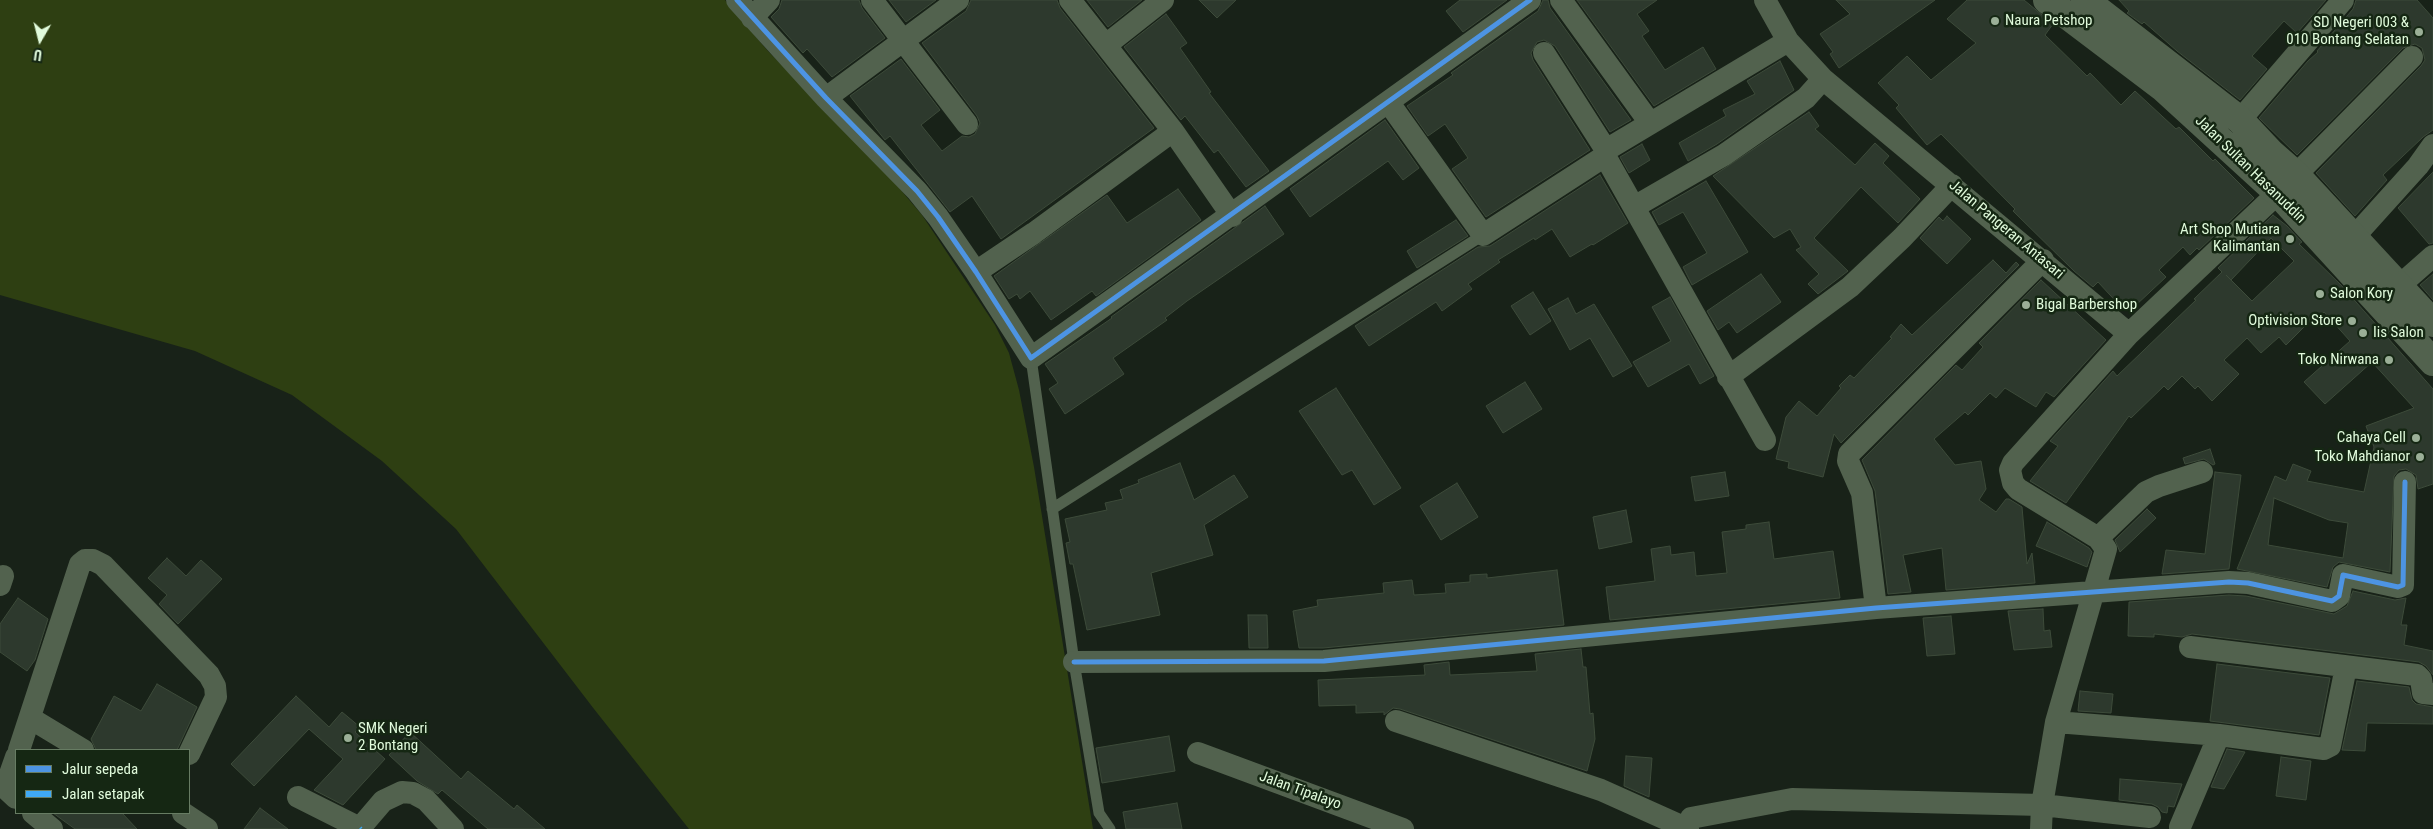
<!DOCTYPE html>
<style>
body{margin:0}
#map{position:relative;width:2433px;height:829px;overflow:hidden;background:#182218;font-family:"Roboto Condensed",sans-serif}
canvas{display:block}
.legend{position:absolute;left:15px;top:749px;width:175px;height:65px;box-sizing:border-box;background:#152713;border:1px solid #677c63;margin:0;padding:6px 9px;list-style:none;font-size:15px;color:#e1fbdc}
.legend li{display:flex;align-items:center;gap:10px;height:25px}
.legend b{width:25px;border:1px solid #677c63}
.north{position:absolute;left:15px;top:15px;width:50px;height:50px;-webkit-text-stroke:4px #152713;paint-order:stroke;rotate:188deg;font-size:14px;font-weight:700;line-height:20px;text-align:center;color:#e1fbdc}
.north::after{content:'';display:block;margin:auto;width:18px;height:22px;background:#e1fbdc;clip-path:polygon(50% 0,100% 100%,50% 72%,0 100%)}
</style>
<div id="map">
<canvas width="2433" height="829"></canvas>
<ul class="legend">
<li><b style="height:6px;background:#4d94e3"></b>Jalur sepeda</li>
<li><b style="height:6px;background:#3fa9f5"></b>Jalan setapak</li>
</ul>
<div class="north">U</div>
</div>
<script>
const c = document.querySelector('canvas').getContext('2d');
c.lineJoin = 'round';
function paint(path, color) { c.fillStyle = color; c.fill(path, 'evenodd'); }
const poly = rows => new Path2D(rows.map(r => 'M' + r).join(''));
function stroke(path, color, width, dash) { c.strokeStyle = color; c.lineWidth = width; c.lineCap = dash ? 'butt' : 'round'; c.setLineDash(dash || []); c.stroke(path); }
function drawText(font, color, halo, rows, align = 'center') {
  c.font = font + ' "Roboto Condensed",sans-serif'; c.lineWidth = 5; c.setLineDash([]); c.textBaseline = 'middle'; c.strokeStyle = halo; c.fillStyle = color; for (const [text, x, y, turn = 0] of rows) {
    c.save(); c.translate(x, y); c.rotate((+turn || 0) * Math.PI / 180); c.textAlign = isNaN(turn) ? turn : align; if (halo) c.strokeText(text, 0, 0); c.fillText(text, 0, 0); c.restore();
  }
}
paint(poly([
 [0,0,725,0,767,50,882,168,922,215,995,325,1009,353,1019,390,1034,467,1093,829,689,829,594,709,456,529,382,461,292,395,195,351,0,295]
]), '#2e3f12');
const building = poly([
 [782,0,859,0,862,8,885,38,832,77,807,49,803,53,771,17,779,9,782,0],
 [889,0,936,0,906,22,889,0],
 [971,0,1057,0,1060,8,1154,128,1001,239,972,196,950,212,890,136,885,140,850,96,901,59,940,110,921,125,942,151,962,136,969,137,975,134,980,123,977,116,922,43,966,11,971,0],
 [1087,0,1142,0,1108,27,1087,0],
 [1199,0,1236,0,1217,18,1199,0],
 [1460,0,1507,0,1463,32,1446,11,1460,0],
 [1543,0,1548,0,1550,8,1631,120,1610,132,1555,46,1544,40,1537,42,1531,53,1533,60,1590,150,1486,217,1452,169,1468,158,1445,124,1428,136,1407,106,1453,75,1451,73,1538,11,1543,0],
 [1577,0,1657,0,1637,14,1649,31,1642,36,1665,70,1703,47,1716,69,1654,106,1577,0],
 [1836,0,1935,0,1839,68,1830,54,1833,52,1820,34,1850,14,1836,0],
 [1967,0,2024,0,2053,24,2045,35,2087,76,2090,73,2121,105,2135,91,2176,129,2179,127,2213,161,2215,159,2254,198,2199,250,2197,248,2190,255,2183,247,2159,270,2166,277,2135,306,2129,301,2122,308,2098,282,2093,287,2074,271,2013,211,2015,209,1941,134,1927,145,1896,108,1899,105,1878,83,1907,56,1931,80,1976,43,1947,19,1967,0],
 [2119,0,2326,0,2297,33,2284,21,2252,56,2267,69,2240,100,2177,51,2144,22,2142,24,2127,13,2129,11,2119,0],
 [2356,0,2417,0,2433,18,2433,130,2423,137,2383,175,2387,180,2355,216,2316,173,2421,66,2425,60,2422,48,2415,44,2403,48,2297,155,2259,118,2308,61,2318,52,2317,51,2353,9,2356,0],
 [1166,14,1187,43,1180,48,1211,92,1209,93,1269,171,1246,187,1218,150,1214,153,1185,116,1181,120,1124,47,1166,14],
 [1780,61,1794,90,1717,144,1688,161,1679,143,1726,116,1723,110,1755,94,1747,81,1780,61],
 [1809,112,1819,126,1815,129,1855,165,1875,143,1889,156,1883,163,1920,199,1898,223,1861,187,1814,238,1848,271,1818,294,1808,284,1819,274,1796,250,1801,247,1790,229,1774,238,1713,176,1809,112],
 [1385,120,1419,168,1403,180,1388,161,1310,217,1290,189,1385,120],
 [1642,144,1650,160,1629,173,1620,157,1642,144],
 [2433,172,2433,243,2429,244,2398,208,2433,172],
 [1600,175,1628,223,1593,245,1592,244,1570,257,1552,229,1535,240,1534,238,1498,260,1500,262,1468,284,1472,289,1442,311,1436,302,1369,346,1355,326,1478,247,1490,246,1600,175],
 [1706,181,1748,252,1692,285,1683,267,1707,253,1683,212,1659,225,1652,212,1706,181],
 [1178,189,1201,220,1096,296,1092,291,1051,320,1030,291,1020,299,1017,294,1009,299,994,276,1107,195,1127,223,1178,189],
 [1265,206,1284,234,1187,301,1165,318,1167,320,1113,358,1124,374,1065,414,1049,389,1058,383,1045,364,1112,318,1111,317,1265,206],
 [2273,215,2287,226,2302,242,2299,244,2341,285,2433,389,2433,484,2418,489,2416,475,2406,469,2399,470,2394,476,2390,572,2339,562,2333,567,2327,587,2237,569,2275,476,2286,481,2293,464,2311,471,2307,481,2364,492,2374,447,2366,426,2414,408,2372,362,2325,404,2304,382,2350,341,2324,312,2317,320,2314,317,2286,345,2279,337,2261,353,2247,338,2224,360,2239,374,2212,401,2198,386,2195,389,2182,376,2168,390,2164,386,2131,418,2129,416,2066,503,2030,481,2058,446,2050,441,2113,371,2117,376,2196,300,2194,299,2222,272,2218,268,2273,215],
 [2271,238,2294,261,2252,301,2226,275,2231,280,2271,238],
 [2274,498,2329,520,2348,523,2343,558,2268,545,2274,498],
 [1947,216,1971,239,1947,264,1920,238,1939,217,1943,221,1947,216],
 [1456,220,1468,236,1417,268,1407,251,1456,220],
 [1993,260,2006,273,2016,262,2019,265,1841,443,1834,434,1823,477,1788,468,1789,462,1776,459,1786,417,1799,401,1817,416,1841,388,1839,386,1850,375,1854,378,1892,338,1890,337,1901,324,1912,335,1993,260],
 [1761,274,1781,302,1737,333,1729,322,1718,330,1707,311,1761,274],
 [2433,274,2433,300,2420,285,2433,274],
 [2041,280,2106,340,2054,397,2046,392,2036,407,2005,388,1996,398,1990,393,1968,415,1965,412,1934,439,1955,465,1981,461,1986,489,1979,500,1996,512,2006,499,2009,499,2022,507,2027,564,2032,553,2035,583,1946,590,1942,548,1903,555,1911,592,1888,594,1875,491,1862,460,1956,365,1962,370,1983,347,1979,343,2041,280],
 [1533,292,1551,321,1530,335,1511,306,1533,292],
 [1670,297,1714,376,1700,384,1689,364,1648,387,1633,362,1671,341,1652,307,1670,297],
 [1568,298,1576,314,1594,304,1632,366,1613,377,1590,338,1570,350,1548,309,1568,298],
 [1525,382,1542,409,1503,433,1486,406,1525,382],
 [1336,388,1401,488,1374,505,1352,470,1342,475,1299,411,1336,388],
 [2210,449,2215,464,2213,465,2204,459,2185,464,2183,458,2210,449],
 [1180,463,1194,500,1234,475,1248,497,1204,525,1213,555,1151,573,1160,615,1087,630,1073,564,1070,564,1066,543,1070,542,1065,519,1107,510,1105,503,1123,499,1120,490,1139,483,1138,480,1180,463],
 [1725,472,1729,496,1695,501,1691,477,1725,472],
 [2215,472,2241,475,2229,569,2162,574,2166,550,2205,554,2215,472],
 [1457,483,1478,517,1441,540,1420,506,1457,483],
 [2147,509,2156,518,2120,552,2115,540,2147,509],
 [1626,510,1632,542,1599,549,1593,517,1626,510],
 [1769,522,1774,559,1833,551,1840,598,1610,620,1606,587,1655,581,1651,549,1670,546,1671,555,1694,552,1696,576,1727,573,1722,532,1746,529,1746,525,1769,522],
 [2047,522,2089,548,2092,552,2087,567,2036,546,2047,522],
 [167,558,186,576,201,560,222,579,178,624,159,604,167,595,148,578,167,558],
 [1557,570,1564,625,1323,648,1299,648,1293,611,1318,606,1317,600,1384,593,1383,583,1412,580,1414,595,1446,593,1445,584,1470,582,1470,575,1487,574,1487,578,1557,570],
 [2353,591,2395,600,2406,598,2401,625,2407,625,2404,645,2433,651,2433,675,2426,666,2419,662,2192,634,2182,637,2154,634,2154,637,2128,636,2129,602,2229,595,2246,596,2334,614,2347,606,2353,591],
 [18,598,48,619,35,660,27,671,0,652,0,624,18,598],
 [2043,609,2044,631,2050,630,2052,647,2014,650,2008,611,2043,609],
 [1248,615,1267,615,1268,648,1249,648,1248,615],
 [1951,616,1955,654,1927,656,1923,618,1951,616],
 [1581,649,1583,667,1586,667,1590,714,1593,713,1595,739,1587,771,1400,709,1393,708,1384,715,1384,712,1356,713,1356,705,1319,706,1318,680,1425,675,1424,665,1449,662,1450,675,1537,671,1535,654,1581,649],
 [2217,664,2330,678,2319,735,2210,721,2217,664],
 [2357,681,2409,687,2412,700,2416,704,2433,707,2433,724,2367,723,2365,751,2342,750,2357,681],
 [157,684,197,707,177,750,96,750,91,739,114,696,141,711,157,684],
 [2080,691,2113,694,2111,713,2078,711,2080,691],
 [296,696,329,727,342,712,360,727,355,732,385,759,343,805,314,790,343,759,309,729,254,786,231,764,296,696],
 [410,732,461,779,468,771,514,809,517,805,545,829,488,829,442,790,438,794,417,781,389,755,410,732],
 [1169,736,1175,771,1102,783,1096,748,1169,736],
 [2227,749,2245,752,2224,789,2211,787,2227,749],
 [1626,756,1652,758,1649,797,1624,786,1626,756],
 [2281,757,2311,761,2306,800,2276,796,2281,757],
 [2120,779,2182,784,2174,807,2168,806,2167,813,2162,812,2158,807,2152,804,2119,800,2120,779],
 [1177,803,1182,829,1126,829,1123,812,1177,803],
 [260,808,288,829,244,829,260,808],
 [53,813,122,813,137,829,75,829,53,813]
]);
paint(building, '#2d392d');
stroke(building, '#3d4b3a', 1);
stroke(poly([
 [1031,358,1074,662,1099,813,1110,829],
 [1052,509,1483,235]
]), '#52624e', 11);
stroke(poly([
 [737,0,826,98,917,191,938,217,976,272,1031,358,1530,0],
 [872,0,967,124],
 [1070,0,1173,131,1232,216],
 [1561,0,1650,123],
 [1765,0,1788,41,1823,79,2129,334,2278,193,2412,57],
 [752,18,769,0],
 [1106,45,1163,0],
 [1544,53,1606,150],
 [826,98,958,0],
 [1389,103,1483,235,1605,156,1606,150,1788,41],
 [2240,120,2343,0],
 [1605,156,1765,440],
 [1634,207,1724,155,1806,98,1823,79],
 [2354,237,2418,166,2433,145],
 [976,272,1034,233,1173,131],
 [2399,286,2433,256],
 [1728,377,1850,287,1902,238,1952,185],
 [2098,538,2146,492,2159,486,2202,472],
 [0,585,3,576],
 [1876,608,1862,493,1848,461,1849,454,2043,260],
 [2190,647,2417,675,2421,679,2423,693,2433,694],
 [1074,662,1324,661,1876,608,2229,582,2248,583,2332,601,2339,596,2343,575,2398,587,2403,585,2405,482],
 [30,718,83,750],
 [1396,721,1601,790,1688,829],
 [2056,722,2219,735],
 [19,750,80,564,85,560,93,560,103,565,209,675,215,686,216,697,189,754],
 [1198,753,1403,829],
 [16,757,5,788,16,798],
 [298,797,360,828,383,801,402,792,413,793,426,800,453,829],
 [33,813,52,829],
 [183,813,207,829],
 [1691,818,1792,799,2042,805,2150,817],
 [2180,827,2219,735,2324,749,2330,746,2346,667],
 [2041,829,2042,805,2056,722,2106,549,2098,538,2018,489,2013,483,2010,470,2013,463,2129,334]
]), '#52624e', 22);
stroke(poly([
 [2047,0,2162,87,2278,193,2433,362],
 [2085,0,2240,120,2271,153,2296,175,2433,323]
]), '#52624e', 28);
stroke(poly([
 [360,828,361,829]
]), '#3fa9f5', 4, [8, 4]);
stroke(poly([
 [737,0,826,98,917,191,938,217,976,272,1031,358,1530,0],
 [1074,662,1324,661,1876,608,2229,582,2248,583,2332,601,2339,596,2343,575,2398,587,2403,585,2405,482]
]), '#4d94e3', 5);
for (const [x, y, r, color] of [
 [1995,21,5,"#9baf97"],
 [2419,32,5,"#9baf97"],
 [2290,239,5,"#9baf97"],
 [2320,294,5,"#9baf97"],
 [2026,305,5,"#9baf97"],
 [2352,321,5,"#9baf97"],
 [2363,333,5,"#9baf97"],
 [2389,360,5,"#9baf97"],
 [2416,438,5,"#9baf97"],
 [2420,457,5,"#9baf97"],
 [348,738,5,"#9baf97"]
]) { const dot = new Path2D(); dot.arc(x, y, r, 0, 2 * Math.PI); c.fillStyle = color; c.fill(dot); stroke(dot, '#152713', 2); }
drawText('15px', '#e1fbdc', '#152713', [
 ["Naura Petshop",2005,21,"left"],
 ["SD Negeri 003 &",2409,23],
 ["010 Bontang Selatan",2409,40],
 ["Art Shop Mutiara",2280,230],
 ["Kalimantan",2280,247],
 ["Salon Kory",2330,294,"left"],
 ["Bigal Barbershop",2036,305,"left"],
 ["Optivision Store",2342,321],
 ["Iis Salon",2373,333,"left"],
 ["Toko Nirwana",2379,360],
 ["Cahaya Cell",2406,438],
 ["Toko Mahdianor",2410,457],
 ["SMK Negeri",358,729,"left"],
 ["2 Bontang",358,746,"left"]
], 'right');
drawText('15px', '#e1fbdc', '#152713', [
 ["Jalan Sultan Hasanuddin",2250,170,44],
 ["Jalan Pangeran Antasari",2006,230,40],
 ["Jalan Tipalayo",1300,791,20]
]);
</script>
